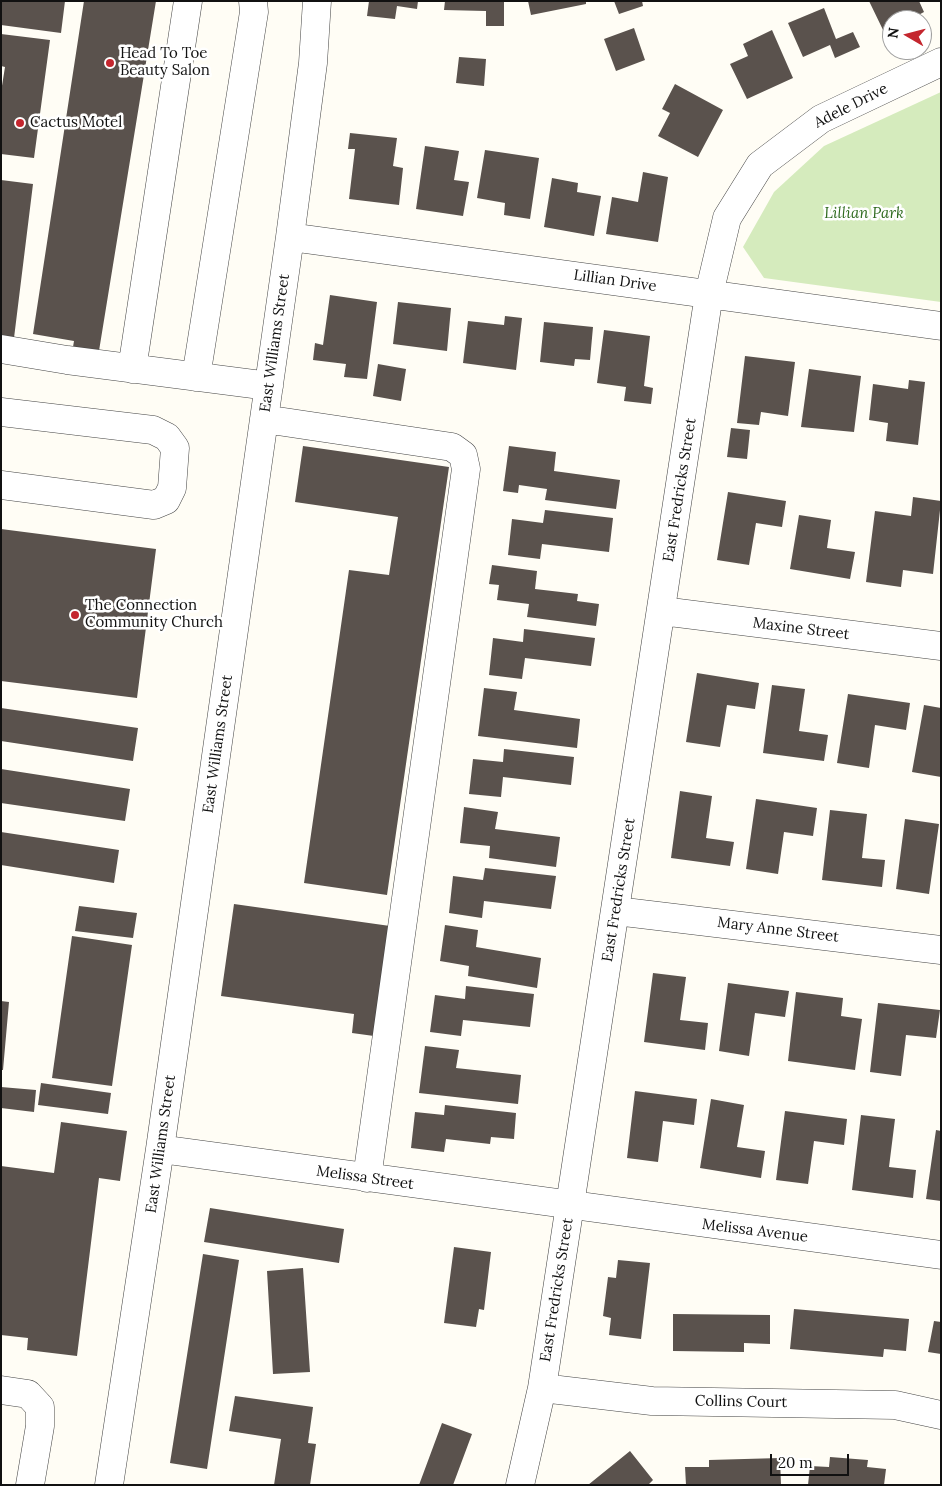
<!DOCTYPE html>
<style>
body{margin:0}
#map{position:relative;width:942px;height:1486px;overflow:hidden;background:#fffdf5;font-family:Lora,serif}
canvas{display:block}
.frame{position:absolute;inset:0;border:2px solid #111;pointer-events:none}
.north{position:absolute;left:882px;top:10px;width:50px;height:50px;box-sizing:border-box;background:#fff;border:1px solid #a0a0a0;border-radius:50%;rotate:278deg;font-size:14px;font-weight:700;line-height:20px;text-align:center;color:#111}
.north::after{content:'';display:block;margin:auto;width:18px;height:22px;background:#c4262e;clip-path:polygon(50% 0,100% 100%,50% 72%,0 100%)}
.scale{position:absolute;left:770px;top:1454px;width:79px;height:22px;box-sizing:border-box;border:2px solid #111;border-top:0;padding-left:6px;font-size:15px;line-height:18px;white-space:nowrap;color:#111;-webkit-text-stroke:4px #fff;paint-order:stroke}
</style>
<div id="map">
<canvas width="942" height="1486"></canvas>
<div class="frame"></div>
<div class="north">N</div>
<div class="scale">20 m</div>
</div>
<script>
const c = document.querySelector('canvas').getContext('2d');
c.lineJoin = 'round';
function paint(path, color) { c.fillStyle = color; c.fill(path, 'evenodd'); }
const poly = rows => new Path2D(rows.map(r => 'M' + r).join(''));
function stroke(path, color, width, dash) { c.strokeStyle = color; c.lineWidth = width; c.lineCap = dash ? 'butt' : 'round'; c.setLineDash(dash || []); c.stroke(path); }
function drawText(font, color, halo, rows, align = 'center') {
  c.font = font + ' Lora,serif'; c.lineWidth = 5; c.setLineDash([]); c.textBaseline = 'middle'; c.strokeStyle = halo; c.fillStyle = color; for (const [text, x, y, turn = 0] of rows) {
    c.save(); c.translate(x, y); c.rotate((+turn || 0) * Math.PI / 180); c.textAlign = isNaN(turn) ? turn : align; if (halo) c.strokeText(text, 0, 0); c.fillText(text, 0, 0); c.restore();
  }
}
paint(poly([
 [941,92,941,302,764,278,743,247,774,192,824,146]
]), '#d5ebbd');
paint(poly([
 [1,1,65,1,61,33,1,25],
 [84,1,156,1,98,357,72,353,74,341,33,334],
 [369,1,418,1,417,9,397,6,395,19,367,16],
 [445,1,504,1,504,26,486,26,486,11,444,10],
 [528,1,586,1,586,4,531,15],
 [614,1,642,1,643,6,619,14],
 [869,1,919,1,924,12,909,20,892,20,892,28,884,32],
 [824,8,836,39,853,32,860,47,835,58,830,45,803,57,788,23],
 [634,28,645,60,616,71,604,39],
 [772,30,793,78,747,99,730,64,748,56,743,44],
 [1,34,50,40,34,158,1,154,1,92,5,67,1,66],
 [459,57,486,59,484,86,456,83],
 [675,84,723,110,698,157,658,136,670,113,662,109],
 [350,133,397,138,393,166,403,168,399,205,349,199,355,149,348,149],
 [425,146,459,151,454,180,469,182,463,216,416,209],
 [485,150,539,158,530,219,504,215,505,203,477,198],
 [643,172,668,177,658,242,606,234,612,197,638,202],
 [552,178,578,183,577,192,601,196,594,236,544,227],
 [1,180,33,184,14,338,1,337],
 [330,295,377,302,367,379,344,377,346,364,313,360,315,343,323,345],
 [398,302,451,308,447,351,393,344],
 [505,316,522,318,516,370,463,363,468,321,504,325],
 [544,322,593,327,590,360,575,359,574,366,540,362],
 [604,330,650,336,644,386,653,388,651,404,624,401,626,387,597,383],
 [745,356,795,362,788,416,761,412,759,425,737,423],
 [378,364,406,369,401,401,373,396],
 [809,369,861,376,854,432,801,427],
 [909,380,925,382,918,445,886,441,888,423,869,420,873,384,908,389],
 [731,428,750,430,747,459,727,457],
 [303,446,449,467,387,895,304,883,349,570,389,575,398,517,295,502],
 [509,446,556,452,554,471,620,480,616,509,545,500,547,489,519,485,518,493,503,491],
 [728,492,786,501,782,527,756,523,749,565,717,560],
 [913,497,941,501,933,574,903,570,901,587,866,582,875,511,911,516],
 [545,510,613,518,609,552,542,544,540,559,508,555,512,519,543,523],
 [799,515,831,520,827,548,855,552,850,579,790,569],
 [1,529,156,549,137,698,1,681],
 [492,565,537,571,535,589,578,594,577,601,599,604,596,626,527,617,529,604,497,600,499,585,489,584],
 [524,629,595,638,591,666,525,658,522,679,489,675,493,638,523,642],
 [697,673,759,683,755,709,727,705,720,747,686,742],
 [772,685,805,689,799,731,828,735,824,761,763,753],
 [484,688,517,692,514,710,580,719,577,748,478,736],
 [848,694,910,703,906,730,875,725,869,768,837,763],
 [924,705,941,708,941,777,912,772],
 [1,708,138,728,133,761,1,741],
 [504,749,574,757,571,785,503,777,501,797,469,794,473,759,503,762],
 [1,769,130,789,125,821,1,803],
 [680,791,712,796,706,838,734,842,730,866,671,858],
 [756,799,817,808,813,836,784,832,778,874,746,869],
 [464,807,498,812,495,829,560,837,556,867,489,858,490,846,460,843],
 [830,810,867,814,862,858,885,860,882,887,822,880],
 [905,819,939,824,929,894,896,889],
 [1,832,119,850,114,883,1,865],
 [485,868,556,876,551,909,484,901,482,918,449,913,453,876,483,880],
 [234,904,390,926,374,1036,352,1033,354,1014,221,996],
 [79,906,137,913,133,938,75,931],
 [445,925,478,930,476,947,541,958,537,988,468,976,469,966,440,961],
 [72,936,132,945,112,1086,52,1078],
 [653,973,686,977,680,1020,708,1023,705,1050,644,1042],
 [728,983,789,991,785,1017,755,1013,749,1056,719,1051],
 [466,986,534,994,530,1027,463,1020,461,1036,430,1032,435,995,465,999],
 [796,992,843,998,841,1016,862,1019,855,1070,788,1061],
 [1,1001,9,1002,3,1070,1,1070],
 [878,1003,940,1010,936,1038,906,1035,901,1076,870,1072],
 [425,1046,459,1050,456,1068,521,1075,518,1104,419,1093],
 [41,1083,111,1093,108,1114,38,1105],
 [1,1087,36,1090,34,1112,1,1108],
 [635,1091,697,1099,694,1125,663,1121,658,1162,627,1158],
 [711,1099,744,1105,737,1147,765,1151,761,1178,700,1168],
 [445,1105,516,1113,514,1139,491,1137,490,1144,446,1139,444,1152,411,1148,415,1112,444,1115],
 [785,1111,847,1119,844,1145,814,1141,808,1184,776,1180],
 [861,1115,895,1119,889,1167,916,1170,913,1198,852,1190],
 [61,1122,127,1131,120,1181,99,1178,77,1356,27,1350,28,1338,1,1335,1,1166,54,1173],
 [936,1130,941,1131,941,1201,926,1199],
 [210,1208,344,1229,339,1263,204,1242],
 [454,1247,491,1252,484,1310,479,1309,476,1327,444,1323],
 [203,1254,239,1260,207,1469,170,1463],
 [618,1260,650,1263,641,1339,609,1335,611,1318,603,1316,608,1277,616,1278],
 [303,1268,310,1372,273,1374,267,1271],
 [794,1309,909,1319,906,1351,884,1349,883,1357,790,1349],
 [673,1314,770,1315,770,1344,744,1343,744,1352,673,1351],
 [934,1321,941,1322,941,1354,928,1352],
 [235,1396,313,1407,308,1443,316,1444,310,1485,274,1485,281,1439,229,1431],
 [442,1423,472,1434,453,1485,419,1485],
 [630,1451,653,1480,648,1485,588,1485],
 [830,1457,868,1460,867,1467,886,1469,884,1485,808,1485,810,1466,829,1467],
 [780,1458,781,1485,686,1485,685,1467,709,1467,709,1460]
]), '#5a524d');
const minor = poly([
 [290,237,941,326],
 [1,349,67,360,269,386],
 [132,369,188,1],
 [196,377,254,12,253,1],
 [1,412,153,430,167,437,175,448,172,488,166,500,154,505,1,485],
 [264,419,452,447,463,455,466,469,367,1178],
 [662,611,941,646],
 [616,911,941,950],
 [160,1149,941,1255],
 [542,1388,652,1401,895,1405,941,1415],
 [1,1390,28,1394,40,1407,40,1426,30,1485],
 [109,1485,160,1149,290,237,313,63,317,1],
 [520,1485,542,1388,709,294,727,218,760,165,821,119,941,62]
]);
stroke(minor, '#444', 29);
stroke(minor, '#fff', 28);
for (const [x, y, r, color] of [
 [110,63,5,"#c4262e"],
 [20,123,5,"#c4262e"],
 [75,615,5,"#c4262e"]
]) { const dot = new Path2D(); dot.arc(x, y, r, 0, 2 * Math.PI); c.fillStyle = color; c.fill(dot); stroke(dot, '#fff', 2); }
drawText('15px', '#111', '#fff', [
 ["Head To Toe",120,54],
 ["Beauty Salon",120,71],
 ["Cactus Motel",30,123],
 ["The Connection",85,606],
 ["Community Church",85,623]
], 'left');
drawText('15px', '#111', '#fff', [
 ["Adele Drive",851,106,-27],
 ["Lillian Drive",615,281,8],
 ["East Williams Street",275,343,-82],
 ["East Fredricks Street",680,490,-81],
 ["Maxine Street",801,629,7],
 ["East Williams Street",218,744,-82],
 ["East Fredricks Street",619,890,-81],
 ["Mary Anne Street",778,930,7],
 ["East Williams Street",161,1144,-82],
 ["Melissa Street",365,1178,8],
 ["Melissa Avenue",755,1231,7],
 ["East Fredricks Street",557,1290,-81],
 ["Collins Court",741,1402,1]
]);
drawText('italic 15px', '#2f6b1f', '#fff', [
 ["Lillian Park",864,214]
]);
</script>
